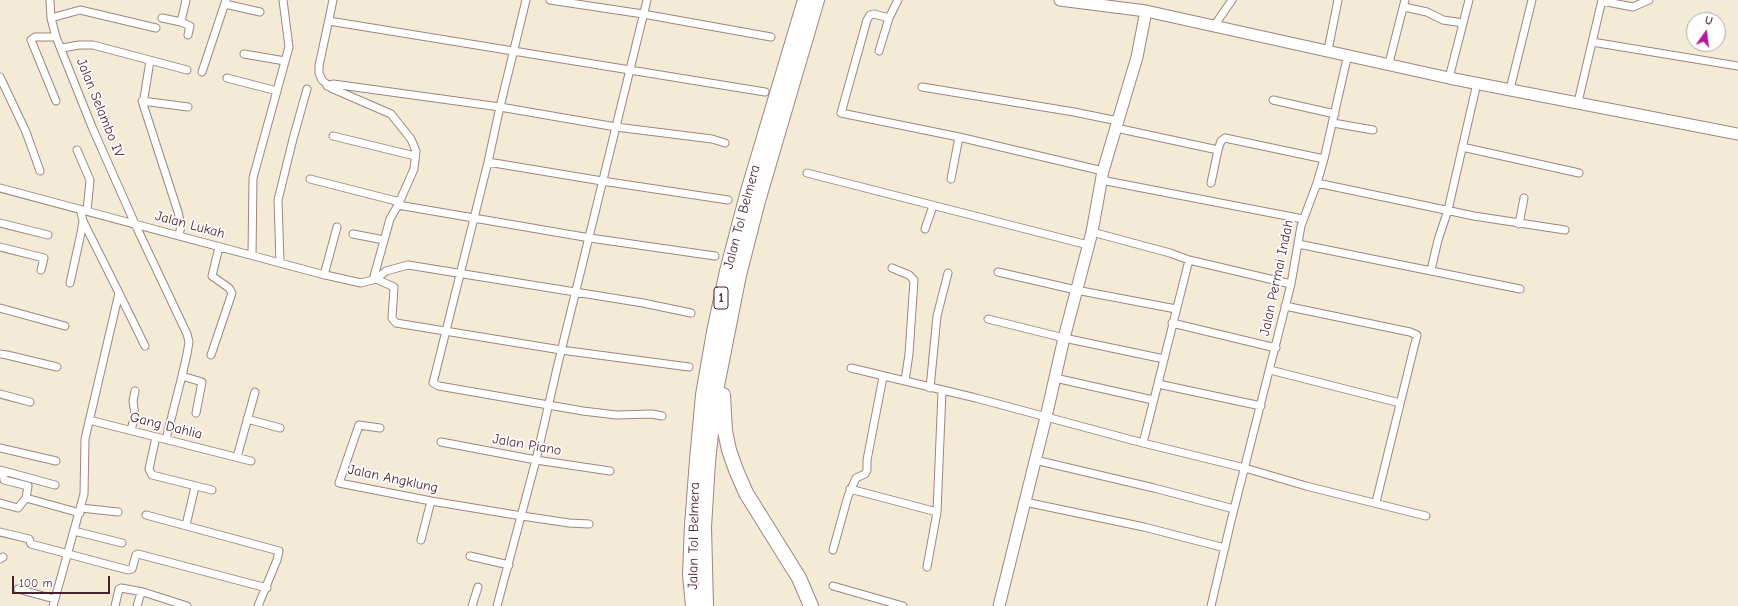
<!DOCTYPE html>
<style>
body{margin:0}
#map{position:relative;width:1738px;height:606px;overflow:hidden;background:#f4ebd6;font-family:"Comic Neue",sans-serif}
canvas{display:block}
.north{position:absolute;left:1686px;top:12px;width:40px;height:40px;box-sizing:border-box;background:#fff;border:1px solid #b7a5aa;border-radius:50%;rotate:14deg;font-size:11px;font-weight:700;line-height:16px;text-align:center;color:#4a1f2b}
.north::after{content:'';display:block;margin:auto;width:14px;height:18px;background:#b5179e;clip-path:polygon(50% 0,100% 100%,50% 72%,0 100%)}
.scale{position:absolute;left:12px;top:576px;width:98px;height:18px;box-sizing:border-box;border:2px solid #4a1f2b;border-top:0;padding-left:5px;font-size:12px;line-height:14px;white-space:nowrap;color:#4a1f2b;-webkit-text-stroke:3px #fff;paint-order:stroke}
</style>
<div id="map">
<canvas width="1738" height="606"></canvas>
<div class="north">U</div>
<div class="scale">100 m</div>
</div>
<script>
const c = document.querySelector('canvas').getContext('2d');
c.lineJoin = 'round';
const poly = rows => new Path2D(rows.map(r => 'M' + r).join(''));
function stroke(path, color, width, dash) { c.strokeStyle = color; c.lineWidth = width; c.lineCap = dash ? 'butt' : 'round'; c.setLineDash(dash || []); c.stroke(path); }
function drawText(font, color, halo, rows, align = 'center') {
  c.font = font + ' "Comic Neue",sans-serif'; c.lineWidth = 3.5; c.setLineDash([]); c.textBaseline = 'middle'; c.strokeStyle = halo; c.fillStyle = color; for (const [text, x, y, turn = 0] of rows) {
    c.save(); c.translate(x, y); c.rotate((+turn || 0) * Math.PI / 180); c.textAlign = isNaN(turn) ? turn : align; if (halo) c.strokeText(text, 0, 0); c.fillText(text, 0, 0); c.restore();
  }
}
const street = poly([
 [50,0,51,18,56,37,92,127,135,224,187,334,189,342,187,354,182,376],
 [333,0,319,66,319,73,322,80,331,88,391,114,411,139,416,151,414,169,398,205,390,219,373,280],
 [526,0,500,107,488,162,433,383,439,386,583,411,616,415,652,414,662,416],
 [550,0,643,14,771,37],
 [1602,1,1633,7,1649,0],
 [225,4,260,12],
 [1404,7,1427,12,1443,20,1463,23],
 [51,18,80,10,156,28],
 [162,18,181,22,186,0],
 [889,18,874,14,870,15,867,20,841,113,959,137,1103,171],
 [329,21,765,92],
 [181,22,190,26,188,35],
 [1214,26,1232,0],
 [1592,42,1738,66],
 [62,48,79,45,93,45,187,70],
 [1328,50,1338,0],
 [879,51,889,18,898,0],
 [244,54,285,61],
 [150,61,143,104,178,212,181,225,179,236],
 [1389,63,1405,0],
 [202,72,226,0],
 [0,77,26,132,40,171],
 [227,78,277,91],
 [1449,78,1469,0],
 [327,86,333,84,500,107,616,127,712,139,725,143],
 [922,87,1074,112,1118,121],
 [1510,89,1532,0],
 [1273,100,1335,114],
 [56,101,31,40,35,37,56,37],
 [142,101,188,107],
 [1578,102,1602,0],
 [1333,123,1373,130],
 [1116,128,1218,150],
 [333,136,415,156],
 [1462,147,1579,173],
 [77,150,90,180,87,211],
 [488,162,602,181,728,200],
 [807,173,1088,245],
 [310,179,400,202],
 [951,179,959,137],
 [1101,180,1303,219],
 [1211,183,1218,150,1221,141,1225,138,1324,159],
 [1317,183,1474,216,1565,230],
 [0,188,321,274,361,283,376,279,386,271,408,265,643,303,691,313],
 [398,205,590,238,715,256],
 [0,223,48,235],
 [1519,224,1524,198],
 [925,229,933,206],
 [1092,232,1170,253,1189,260,1291,284],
 [353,234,384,240],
 [1298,244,1520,289],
 [0,247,44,258,41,270],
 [252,255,253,178,289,47,283,0],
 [280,263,278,200,293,139,307,89],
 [892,268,909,275,914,280,909,354,905,381],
 [1431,270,1438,240,1448,210,1477,83],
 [998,272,1076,290,1176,309],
 [324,275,337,227],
 [376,279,394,287,392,318,396,323,561,350,689,367],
 [70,283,81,233,83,221],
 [119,293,145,346],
 [1285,306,1410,332,1417,335,1376,502],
 [0,308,65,326],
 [988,319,1064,338,1164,359],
 [1172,323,1276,348],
 [0,354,7,355,57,367],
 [211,355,232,293,229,288,212,276,219,247],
 [851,368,976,398,1143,443,1245,468,1306,486,1426,516],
 [1270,370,1400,403],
 [1055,378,1153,400],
 [1158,384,1261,406],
 [930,388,937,316,948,273],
 [0,394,30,402],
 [247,419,280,428],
 [89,420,251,461],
 [380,428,359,425,339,483,431,501,522,516,569,523,589,524],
 [131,430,135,415,133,401,135,391],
 [156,437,149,469,152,475,212,490],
 [166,439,182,376,202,382,196,413],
 [441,442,536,460,610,471],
 [1143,443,1189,260],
 [0,448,56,461],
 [237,457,255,392],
 [1035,460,1154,488,1234,509],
 [0,470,55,485],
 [3,471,4,480,28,486,26,498],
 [850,489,937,512],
 [1025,502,1144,527,1225,548],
 [0,503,18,508,26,498,80,513],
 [81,508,118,512],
 [146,515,279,551,277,560,258,606],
 [186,525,195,487],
 [74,531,122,543],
 [0,532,29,539,31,544,128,570,132,569,136,555,138,554,267,588],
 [421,540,431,501],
 [833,550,848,496,856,478,865,474,867,470,867,460,883,377],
 [470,556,509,565],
 [0,559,3,557],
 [927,567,937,512,942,391],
 [833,586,903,606],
 [18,589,54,599],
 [53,606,84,494,85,439,119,293,83,221,80,209],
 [115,606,119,589,121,588,143,592,187,606],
 [137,606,141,593],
 [472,606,478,587],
 [497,606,536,460,557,368,647,0],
 [1211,606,1231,521,1291,284,1301,226,1317,183,1324,159,1348,54]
]);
const secondary = poly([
 [1060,0,1146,11,1449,78,1738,134],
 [999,606,1046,417,1064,338,1092,232,1103,171,1137,57,1146,11]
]);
const highway = poly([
 [723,395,725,431,729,450,736,470,746,493,799,578,811,606],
 [693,606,690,575,692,525,697,460,703,395,714,332,727,271,748,191,805,0],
 [706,606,704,527,708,462,715,396,739,275,758,201,817,0]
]);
stroke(street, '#9f8580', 9);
stroke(secondary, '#9f8580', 13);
stroke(highway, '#9f8580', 16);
stroke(street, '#fff', 7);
stroke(secondary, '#fff', 11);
stroke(highway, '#fff', 14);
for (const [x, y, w] of [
 [721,298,14]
]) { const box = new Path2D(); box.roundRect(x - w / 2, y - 11, w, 22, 3); c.fillStyle = '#fff'; c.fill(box); stroke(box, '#4a1f2b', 1); }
drawText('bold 13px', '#4a1f2b', null, [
 ["1",721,298]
]);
drawText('14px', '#4a1f2b', '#fff', [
 ["Jalan Selambo IV",100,108,68],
 ["Jalan Tol Belmera",742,217,-75],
 ["Jalan Lukah",190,225,15],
 ["Jalan Permai Indah",1277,278,-78],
 ["Gang Dahlia",166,426,14],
 ["Jalan Piano",527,445,10],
 ["Jalan Angklung",393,479,12],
 ["Jalan Tol Belmera",694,536,-89]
]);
</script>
